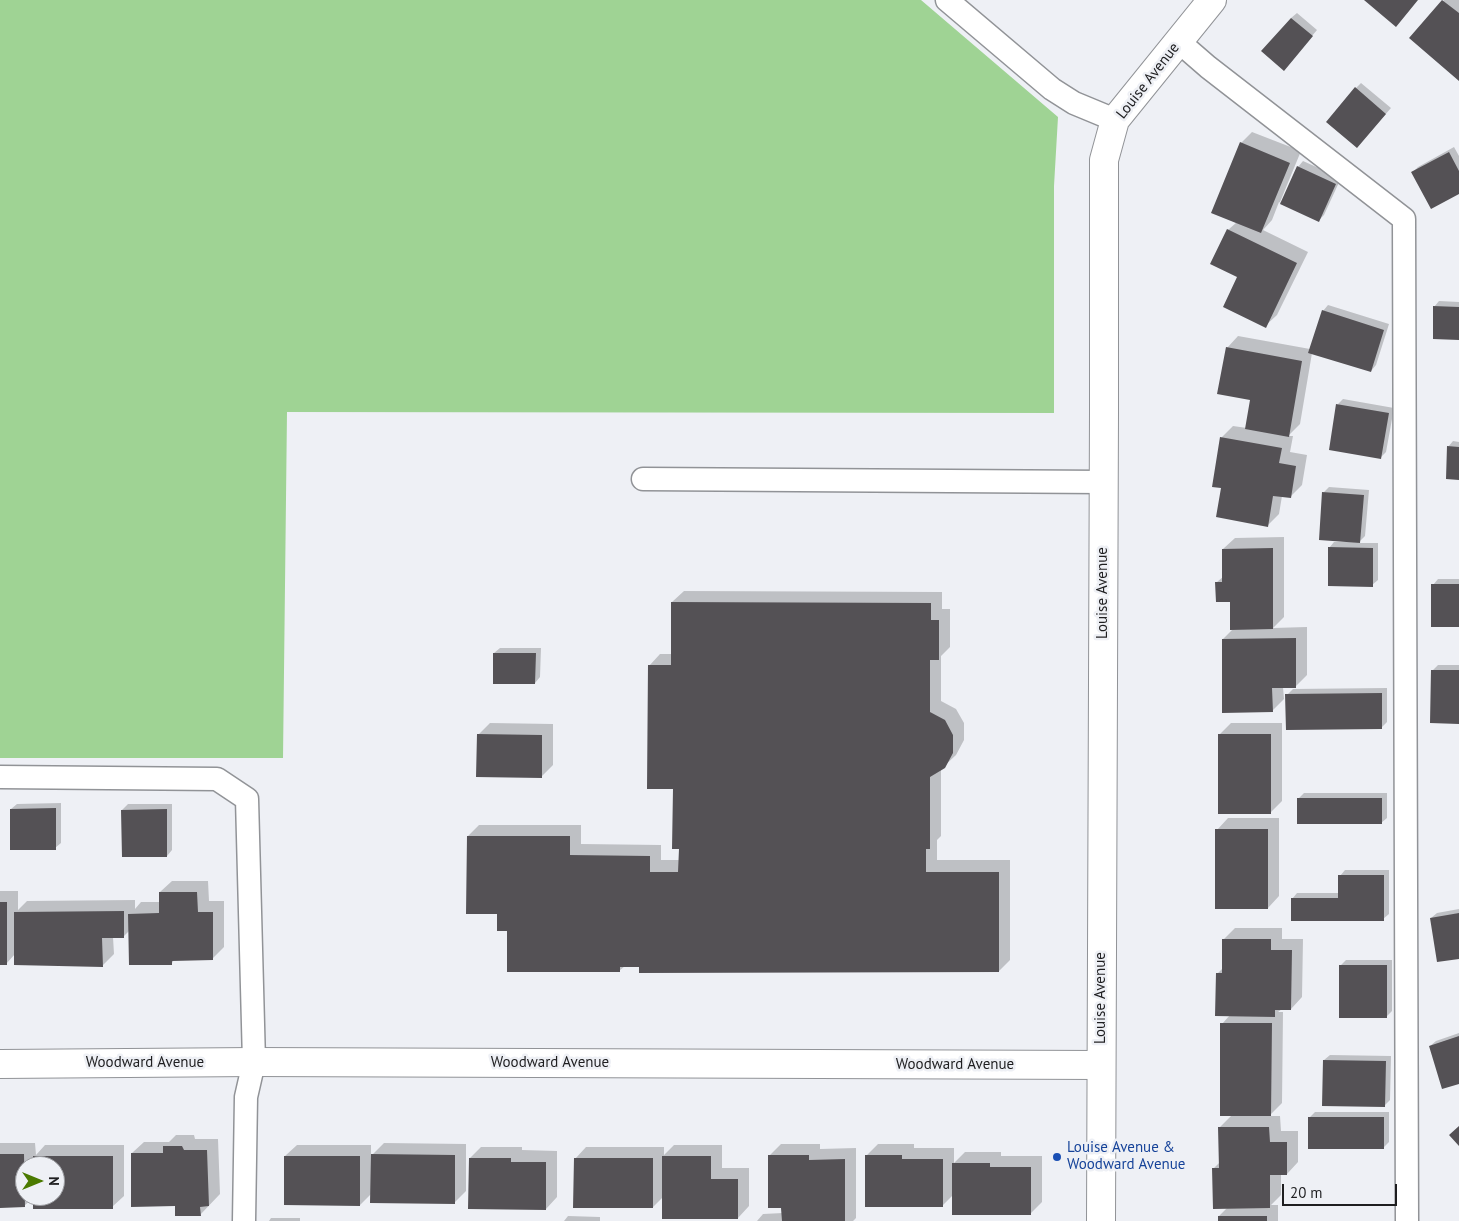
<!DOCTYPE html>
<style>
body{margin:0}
#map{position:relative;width:1459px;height:1221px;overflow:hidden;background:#eef0f5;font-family:"PT Sans",sans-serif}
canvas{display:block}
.north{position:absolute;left:15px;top:1156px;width:50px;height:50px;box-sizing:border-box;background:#eef0f5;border:1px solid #9b9ca0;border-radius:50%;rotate:90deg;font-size:14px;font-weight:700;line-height:20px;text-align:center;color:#1e1e20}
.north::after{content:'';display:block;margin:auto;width:18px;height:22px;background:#4b7a00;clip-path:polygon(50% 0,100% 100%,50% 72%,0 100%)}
.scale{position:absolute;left:1282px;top:1184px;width:115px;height:22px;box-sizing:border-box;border:2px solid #1e1e20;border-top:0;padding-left:6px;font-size:15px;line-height:18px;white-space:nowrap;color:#1e1e20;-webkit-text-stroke:4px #eef0f5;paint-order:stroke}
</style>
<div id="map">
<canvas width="1459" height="1221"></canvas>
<div class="north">N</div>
<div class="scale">20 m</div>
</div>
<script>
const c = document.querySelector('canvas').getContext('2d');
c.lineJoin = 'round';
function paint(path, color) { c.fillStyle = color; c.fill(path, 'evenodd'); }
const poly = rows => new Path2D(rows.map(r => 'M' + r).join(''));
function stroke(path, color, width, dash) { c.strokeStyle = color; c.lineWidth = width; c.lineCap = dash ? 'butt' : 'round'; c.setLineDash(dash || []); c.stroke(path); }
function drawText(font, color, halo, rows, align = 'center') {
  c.font = font + ' "PT Sans",sans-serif'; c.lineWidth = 5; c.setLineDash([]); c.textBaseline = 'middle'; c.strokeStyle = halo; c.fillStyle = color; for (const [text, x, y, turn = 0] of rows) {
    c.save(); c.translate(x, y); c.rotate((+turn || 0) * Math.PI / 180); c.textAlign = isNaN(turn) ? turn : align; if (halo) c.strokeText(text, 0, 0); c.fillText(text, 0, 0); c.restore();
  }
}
paint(poly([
 [0,0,921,0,1058,117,1054,186,1054,413,287,412,283,758,0,758]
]), '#9fd394');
paint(poly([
 [1444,0,1459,0,1459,79,1411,37],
 [1297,13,1317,30,1289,63,1291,18],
 [1361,83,1391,108,1362,141,1356,88],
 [1252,132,1301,151,1280,202,1282,203,1298,167,1303,161,1341,178,1324,215,1318,221,1279,202,1272,220,1263,230,1308,252,1277,315,1265,326,1239,277,1228,230,1237,222,1241,143],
 [1454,147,1459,156,1459,193,1413,172,1418,167],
 [1439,301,1459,302,1459,338,1434,307],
 [1328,305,1389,324,1376,365,1371,371,1312,353,1300,424,1288,436,1293,436,1290,452,1307,455,1302,485,1290,497,1282,496,1279,514,1268,525,1223,487,1213,486,1222,437,1233,426,1247,428,1252,399,1227,348,1238,336,1310,349,1323,311],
 [1343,399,1394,408,1386,452,1381,457,1338,404],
 [1453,441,1459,442,1459,478,1448,447],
 [1329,487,1369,490,1365,536,1358,543,1378,543,1378,580,1372,585,1329,548,1334,542,1346,542,1346,540,1324,492],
 [1284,537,1284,617,1273,628,1307,627,1307,675,1293,689,1387,688,1387,722,1382,727,1287,695,1295,687,1283,687,1284,699,1272,711,1223,639,1234,628,1231,600,1217,582,1224,576,1223,549,1235,538],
 [1438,579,1459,579,1459,626,1433,585],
 [684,591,942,592,942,609,950,609,950,647,941,656,941,701,956,709,964,723,964,740,956,755,941,769,941,836,937,840,937,860,1010,860,1010,960,999,971,640,966,625,966,619,971,509,930,499,913,468,836,479,825,581,825,581,844,661,845,661,860,680,860,680,848,674,788,649,666,660,654,672,654,672,602],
 [500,648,541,648,540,677,535,683,494,653],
 [1438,665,1459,665,1459,722,1433,670],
 [490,723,553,724,553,765,542,776,478,735],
 [1231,723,1282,723,1282,801,1270,813,1219,735],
 [1304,793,1387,793,1387,818,1381,823,1298,799],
 [61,803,61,843,55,848,11,809,17,804],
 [128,804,172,804,172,850,167,856,122,810],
 [1228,818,1279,818,1279,896,1268,908,1217,830],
 [1345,870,1389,870,1389,914,1383,919,1292,899,1297,893,1340,893,1340,876],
 [172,881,208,881,209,901,224,901,224,947,212,959,175,959,171,964,130,930,123,937,113,937,114,954,102,966,15,954,6,964,0,964,0,891,18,891,18,910,27,901,135,900,135,909,141,902,160,902,160,892],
 [1459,909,1459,957,1431,918,1437,913],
 [1235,928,1282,928,1282,939,1303,939,1302,997,1291,1009,1282,1009,1278,1012,1283,1012,1282,1103,1269,1116,1280,1116,1281,1131,1298,1131,1298,1162,1287,1174,1281,1174,1281,1195,1271,1205,1278,1205,1278,1221,1219,1221,1219,1216,1228,1207,1213,1169,1220,1162,1219,1128,1233,1114,1222,1024,1230,1015,1217,974,1223,968,1224,939],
 [1346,960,1392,960,1392,1011,1387,1016,1340,966],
 [1459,1033,1459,1082,1430,1046,1436,1041],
 [1330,1055,1391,1056,1390,1100,1384,1106,1324,1060],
 [1315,1112,1389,1112,1389,1142,1384,1147,1310,1117],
 [176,1135,194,1135,195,1139,218,1139,220,1194,200,1215,177,1205,132,1153,144,1142,169,1142],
 [0,1143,35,1143,36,1155,45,1145,124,1145,124,1196,112,1207,34,1197,24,1206,0,1206],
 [25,1166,55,1166,55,1196,25,1196],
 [384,1143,466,1144,466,1191,454,1203,372,1193,360,1205,285,1156,297,1145,371,1145,371,1156],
 [781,1144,820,1144,820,1149,856,1148,856,1218,853,1221,757,1221,763,1214,783,1213,769,1156],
 [878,1144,914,1144,914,1148,954,1148,954,1163,965,1152,1001,1152,1001,1156,1042,1156,1042,1202,1030,1214,953,1195,943,1205,866,1156],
 [674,1145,722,1145,722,1168,749,1168,749,1206,738,1218,663,1197,653,1207,575,1159,586,1147,664,1147,664,1155],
 [481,1147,522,1147,522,1150,557,1151,557,1197,546,1209,470,1158],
 [568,1216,600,1217,600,1221,564,1221],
 [271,1218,300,1218,300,1221,269,1221]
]), '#0003');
paint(poly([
 [1364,0,1418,0,1396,27],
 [1442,0,1459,13,1459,81,1409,38],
 [1291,18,1313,36,1284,71,1261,51],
 [1355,87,1386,114,1357,148,1326,122],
 [1240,142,1290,163,1261,233,1211,213],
 [1449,152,1459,171,1459,194,1431,209,1411,172],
 [1297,166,1336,184,1319,222,1280,204],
 [1227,229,1297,263,1266,328,1223,307,1237,277,1210,264],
 [1433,306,1459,307,1459,340,1433,339],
 [1322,310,1384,330,1371,372,1308,353],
 [1226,347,1302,361,1289,437,1245,429,1250,400,1217,394],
 [1336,404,1389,413,1381,459,1329,450],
 [1220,437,1282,448,1279,463,1296,466,1291,498,1273,496,1268,527,1216,517,1221,488,1212,487],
 [1447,446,1459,447,1459,480,1446,479],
 [1322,492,1364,495,1360,543,1319,540],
 [1328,547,1373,548,1373,587,1328,586],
 [1273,548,1273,629,1230,630,1230,602,1216,602,1215,582,1222,582,1222,549],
 [1431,584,1459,584,1459,627,1431,627],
 [671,602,931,603,931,620,939,620,939,660,930,660,930,712,945,720,953,735,953,753,945,768,930,777,930,849,926,849,926,872,999,872,999,972,639,973,639,967,620,967,620,972,507,972,507,931,497,931,497,914,466,914,467,836,570,836,570,855,650,856,650,872,678,872,679,849,672,849,673,789,647,789,648,665,671,665],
 [1296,638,1296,688,1272,688,1273,712,1222,713,1222,639],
 [493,653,536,653,535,684,493,684],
 [1431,670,1459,670,1459,724,1430,723],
 [1382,693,1382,729,1286,730,1285,694],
 [477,734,542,735,542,778,476,777],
 [1218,734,1271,734,1271,814,1218,814],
 [1297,798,1382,798,1382,824,1297,824],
 [56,808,56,850,10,850,10,809],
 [167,809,167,857,122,857,121,810],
 [1215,829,1268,829,1268,909,1215,909],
 [1338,875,1384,875,1384,921,1291,921,1291,898,1338,898],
 [159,892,197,892,198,912,213,912,213,960,172,961,172,965,129,965,128,914,159,913],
 [0,902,7,902,7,965,0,965],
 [124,911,124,938,102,938,103,967,14,965,14,912],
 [1459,913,1459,959,1437,962,1430,918],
 [1222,939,1271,939,1271,950,1292,950,1291,1010,1275,1010,1275,1017,1215,1016,1216,973,1222,973],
 [1339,965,1387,965,1387,1018,1339,1018],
 [1220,1023,1272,1023,1271,1116,1220,1116],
 [1459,1036,1459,1084,1442,1089,1429,1046],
 [1323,1060,1386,1061,1385,1107,1322,1106],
 [1308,1117,1384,1117,1384,1149,1308,1149],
 [1459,1126,1459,1146,1449,1135],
 [1218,1127,1269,1127,1270,1142,1287,1142,1287,1175,1270,1175,1270,1208,1213,1209,1212,1168,1219,1168],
 [163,1146,182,1146,184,1150,207,1150,209,1206,200,1207,201,1216,175,1216,175,1206,131,1207,131,1153,163,1153],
 [0,1154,24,1154,25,1207,0,1208],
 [371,1154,455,1155,455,1204,370,1203],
 [768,1155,809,1155,809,1160,845,1159,845,1221,782,1221,781,1208,768,1208],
 [865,1155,902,1155,902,1159,943,1159,943,1207,865,1207],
 [33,1156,113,1156,113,1209,33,1209,33,1196,55,1196,55,1166,33,1166],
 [284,1156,360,1156,360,1206,284,1205],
 [662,1156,711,1156,711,1179,738,1179,738,1219,662,1219],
 [469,1158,511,1158,511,1162,546,1162,546,1210,468,1209],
 [574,1158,653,1158,653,1208,573,1208],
 [952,1163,990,1163,990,1167,1031,1167,1031,1215,952,1215],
 [1218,1216,1267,1216,1267,1221,1218,1221]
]), '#545155');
const service = poly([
 [947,0,1052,89,1074,103,1115,120],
 [1178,41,1208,67,1404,219,1407,1221],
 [643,479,1104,482],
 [0,777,217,779,247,799,254,1062,246,1097,244,1221]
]);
const minor = poly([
 [0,1064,254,1062,1101,1065]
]);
const tertiary = poly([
 [1101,1221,1104,412,1104,160,1115,120,1212,0]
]);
stroke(service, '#919397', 25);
stroke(minor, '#919397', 30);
stroke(tertiary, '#919397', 30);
stroke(service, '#fff', 22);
stroke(minor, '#fff', 28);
stroke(tertiary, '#fff', 28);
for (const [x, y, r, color] of [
 [1057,1157,5,"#1a4fb4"]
]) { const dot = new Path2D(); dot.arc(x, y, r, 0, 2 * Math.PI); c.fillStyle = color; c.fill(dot); stroke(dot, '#eef0f5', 2); }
drawText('15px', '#1e1e20', '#eef0f5', [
 ["Louise Avenue",1148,81,-52],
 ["Louise Avenue",1103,593,-90],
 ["Louise Avenue",1101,998,-90],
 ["Woodward Avenue",145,1063],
 ["Woodward Avenue",550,1063],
 ["Woodward Avenue",955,1065]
]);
drawText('15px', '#164399', '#eef0f5', [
 ["Louise Avenue &",1067,1148],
 ["Woodward Avenue",1067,1165]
], 'left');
</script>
